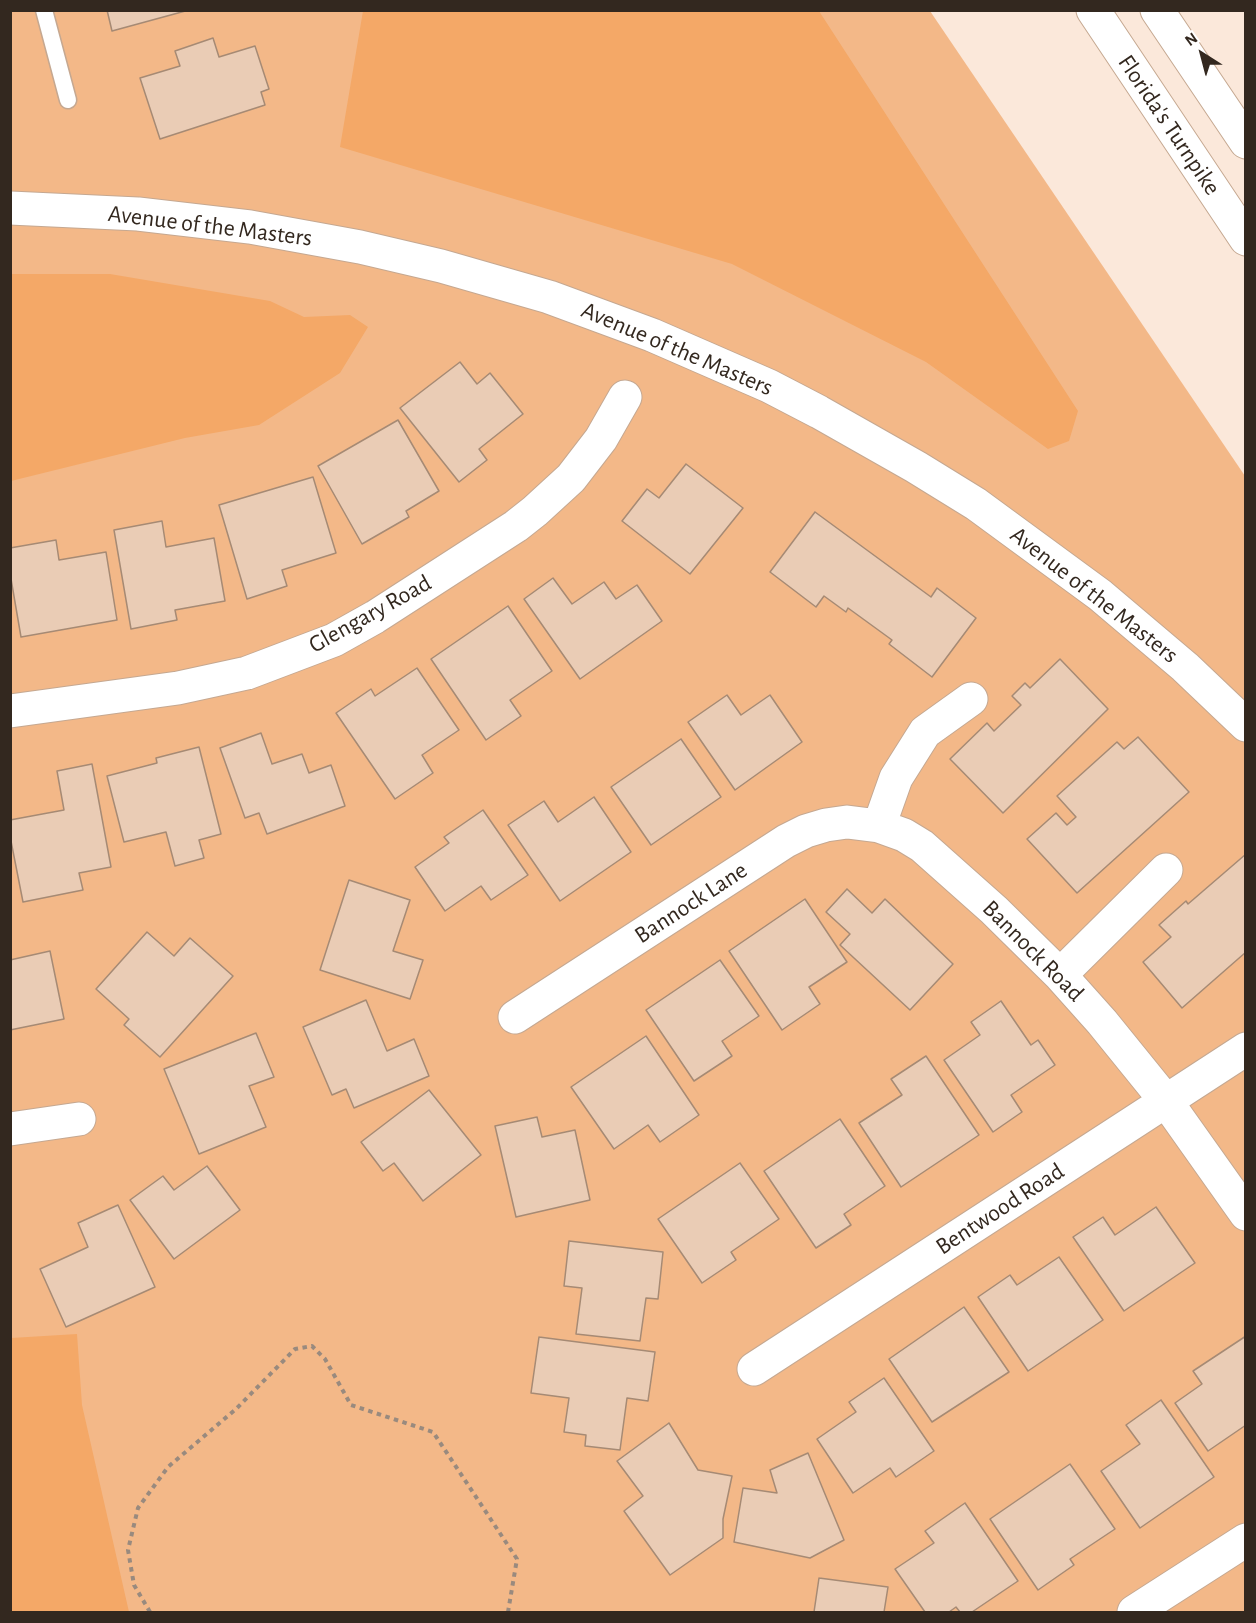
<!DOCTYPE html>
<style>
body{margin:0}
#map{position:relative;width:1256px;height:1623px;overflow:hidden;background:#fbe8da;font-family:"Alegreya Sans",sans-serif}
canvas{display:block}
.frame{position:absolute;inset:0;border:12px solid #33281f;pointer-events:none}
.north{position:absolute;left:1172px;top:24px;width:60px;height:60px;-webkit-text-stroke:4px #fff;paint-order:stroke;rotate:324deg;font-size:16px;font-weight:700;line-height:24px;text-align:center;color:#33281f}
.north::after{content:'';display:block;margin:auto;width:21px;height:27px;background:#33281f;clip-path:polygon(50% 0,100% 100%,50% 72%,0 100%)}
</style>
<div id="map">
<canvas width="1256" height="1623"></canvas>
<div class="frame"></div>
<div class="north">N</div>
</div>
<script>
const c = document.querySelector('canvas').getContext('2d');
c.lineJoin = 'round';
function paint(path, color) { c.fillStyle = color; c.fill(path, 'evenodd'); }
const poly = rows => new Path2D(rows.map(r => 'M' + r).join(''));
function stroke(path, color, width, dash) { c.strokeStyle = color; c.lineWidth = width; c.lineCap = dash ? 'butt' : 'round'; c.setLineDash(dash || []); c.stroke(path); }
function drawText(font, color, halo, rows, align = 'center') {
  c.font = font + ' "Alegreya Sans",sans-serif'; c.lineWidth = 4.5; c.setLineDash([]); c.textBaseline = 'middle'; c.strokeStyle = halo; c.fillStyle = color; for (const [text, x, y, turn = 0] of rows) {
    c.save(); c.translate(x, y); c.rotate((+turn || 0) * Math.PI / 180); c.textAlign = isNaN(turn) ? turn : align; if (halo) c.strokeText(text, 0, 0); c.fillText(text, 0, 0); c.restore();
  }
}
paint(poly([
 [11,11,930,11,1245,476,1245,1612,11,1612]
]), '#f3b888');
paint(poly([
 [363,11,819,11,1078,411,1069,441,1048,449,926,362,732,264,340,147],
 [11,274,110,274,270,301,304,317,350,315,368,327,340,373,259,425,185,438,11,481],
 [77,1334,82,1405,129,1612,11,1612,11,1338]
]), '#f4a867');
const building = poly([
 [107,10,189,10,112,31,107,10],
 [213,38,219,57,255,46,269,89,261,92,265,105,160,139,140,78,180,66,175,51,213,38],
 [460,362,477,384,490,373,523,414,479,449,487,460,459,482,400,408,460,362],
 [398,420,439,491,406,511,409,517,362,544,318,466,398,420],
 [686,464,743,508,690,574,622,521,647,489,659,498,686,464],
 [313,477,336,553,282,570,287,586,247,599,219,505,313,477],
 [815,512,931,597,937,588,976,618,932,677,889,644,892,640,848,608,846,612,824,596,816,607,770,572,815,512],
 [162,521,166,547,214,538,225,601,175,610,177,620,131,629,114,530,162,521],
 [56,540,59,560,106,552,117,620,21,637,10,573,10,548,56,540],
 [553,578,572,604,604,582,616,599,637,585,662,621,580,679,524,599,553,578],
 [508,606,552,671,510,700,521,716,486,740,431,659,508,606],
 [1060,659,1108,709,1003,813,950,759,987,723,994,731,1021,705,1012,696,1025,683,1030,688,1060,659],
 [417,668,459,730,422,755,433,773,395,799,336,713,371,689,375,696,417,668],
 [727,695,741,715,770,695,802,742,735,790,688,722,727,695],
 [261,733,272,764,302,754,309,773,331,765,345,806,267,834,259,813,245,818,220,748,261,733],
 [1138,737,1189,792,1077,893,1027,839,1056,813,1067,825,1076,817,1057,796,1117,742,1124,749,1138,737],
 [681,739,721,797,651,845,611,787,681,739],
 [199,747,221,834,199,840,204,858,175,866,166,832,124,842,107,776,157,763,156,758,199,747],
 [92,764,111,867,79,873,83,890,23,902,10,836,10,820,64,810,57,771,92,764],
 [594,797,631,852,560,901,508,825,544,801,558,822,594,797],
 [483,810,528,875,491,900,481,886,445,911,415,867,449,843,444,837,483,810],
 [1246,854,1246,952,1182,1008,1143,962,1171,937,1159,925,1186,901,1188,904,1246,854],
 [349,880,410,900,393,951,423,960,410,999,320,970,349,880],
 [847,889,872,913,885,899,953,964,910,1010,840,945,850,934,826,912,847,889],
 [805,899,847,962,809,987,820,1004,782,1030,729,951,805,899],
 [147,932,174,956,190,938,233,976,160,1057,124,1025,129,1019,96,989,147,932],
 [50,951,64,1019,10,1030,10,960,50,951],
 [720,960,759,1016,722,1041,732,1056,694,1081,646,1010,720,960],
 [366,1000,387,1051,414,1039,429,1076,354,1108,346,1089,332,1095,303,1027,366,1000],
 [1001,1001,1031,1045,1038,1040,1055,1065,1011,1095,1022,1112,993,1132,944,1060,980,1035,971,1022,1001,1001],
 [256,1033,274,1077,249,1086,266,1127,199,1154,164,1069,256,1033],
 [646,1036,699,1115,660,1142,648,1125,614,1149,571,1087,646,1036],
 [926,1056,979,1135,901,1187,859,1123,902,1095,891,1079,926,1056],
 [429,1090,481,1155,423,1201,394,1163,383,1171,361,1142,429,1090],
 [537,1117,542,1137,575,1130,590,1200,516,1217,495,1126,537,1117],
 [840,1119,885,1186,844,1214,851,1225,816,1248,764,1171,840,1119],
 [740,1163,779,1219,731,1252,736,1260,702,1283,658,1219,740,1163],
 [207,1166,240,1210,174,1259,130,1200,163,1176,174,1190,207,1166],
 [118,1205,155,1287,66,1327,40,1269,88,1247,78,1223,118,1205],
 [1156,1207,1195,1263,1124,1311,1073,1237,1103,1217,1115,1235,1156,1207],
 [569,1241,663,1252,658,1299,646,1298,640,1341,576,1334,582,1288,564,1286,569,1241],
 [1059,1257,1103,1320,1028,1371,978,1297,1010,1275,1017,1285,1059,1257],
 [964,1307,1009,1372,932,1422,889,1359,964,1307],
 [1246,1336,1246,1425,1208,1451,1175,1403,1202,1384,1193,1371,1246,1336],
 [539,1337,655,1352,648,1401,627,1398,620,1450,585,1446,586,1435,564,1432,569,1398,531,1393,539,1337],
 [884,1378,934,1451,896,1477,890,1468,853,1493,817,1439,856,1412,849,1402,884,1378],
 [1161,1400,1214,1477,1140,1528,1101,1471,1140,1444,1126,1425,1161,1400],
 [669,1423,698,1470,732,1476,723,1519,723,1538,670,1575,624,1511,643,1496,617,1461,669,1423],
 [808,1453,844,1540,810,1558,734,1542,743,1488,777,1493,770,1470,808,1453],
 [1070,1464,1115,1529,1070,1559,1074,1565,1038,1590,990,1519,1070,1464],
 [965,1503,1018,1581,972,1612,960,1612,956,1607,949,1612,925,1612,895,1569,934,1543,925,1531,965,1503],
 [819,1578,888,1587,884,1612,814,1612,819,1578]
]);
paint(building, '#eaccb5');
stroke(building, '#a68a74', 1.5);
const lane = poly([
 [44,10,68,100]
]);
const street = poly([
 [10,208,138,214,250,227,360,247,441,266,549,297,652,335,769,386,819,412,916,467,976,504,1100,595,1185,667,1246,725],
 [10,711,178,688,247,673,334,640,375,617,516,526,535,511,571,478,601,439,625,397],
 [879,826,896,778,925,732,971,699],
 [1060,975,1166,870],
 [515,1017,786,841,806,831,826,825,847,822,879,826,904,835,922,846,994,910,1060,975,1102,1022,1166,1101,1246,1214],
 [10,1129,79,1119],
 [754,1369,1246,1049],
 [1134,1612,1246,1540]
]);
const highway = poly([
 [1093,10,1246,239],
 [1157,10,1246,142]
]);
stroke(lane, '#c5a891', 19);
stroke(street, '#c5a891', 35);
stroke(highway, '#c5a891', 35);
stroke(poly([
 [150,1612,134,1585,128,1550,138,1508,168,1467,236,1409,295,1349,312,1346,325,1359,351,1405,433,1432,517,1559,508,1612]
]), '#998a7e', 4, [4.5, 4.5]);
stroke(lane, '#fff', 16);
stroke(street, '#fff', 33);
stroke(highway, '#fff', 33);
drawText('24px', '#33281f', '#fff', [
 ["Florida's Turnpike",1169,125,56],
 ["Avenue of the Masters",210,226,7],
 ["Avenue of the Masters",677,349,23],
 ["Avenue of the Masters",1094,595,38],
 ["Glengary Road",370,614,-29],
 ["Bannock Lane",691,903,-33],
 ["Bannock Road",1033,951,45],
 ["Bentwood Road",1000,1209,-33]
]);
</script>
